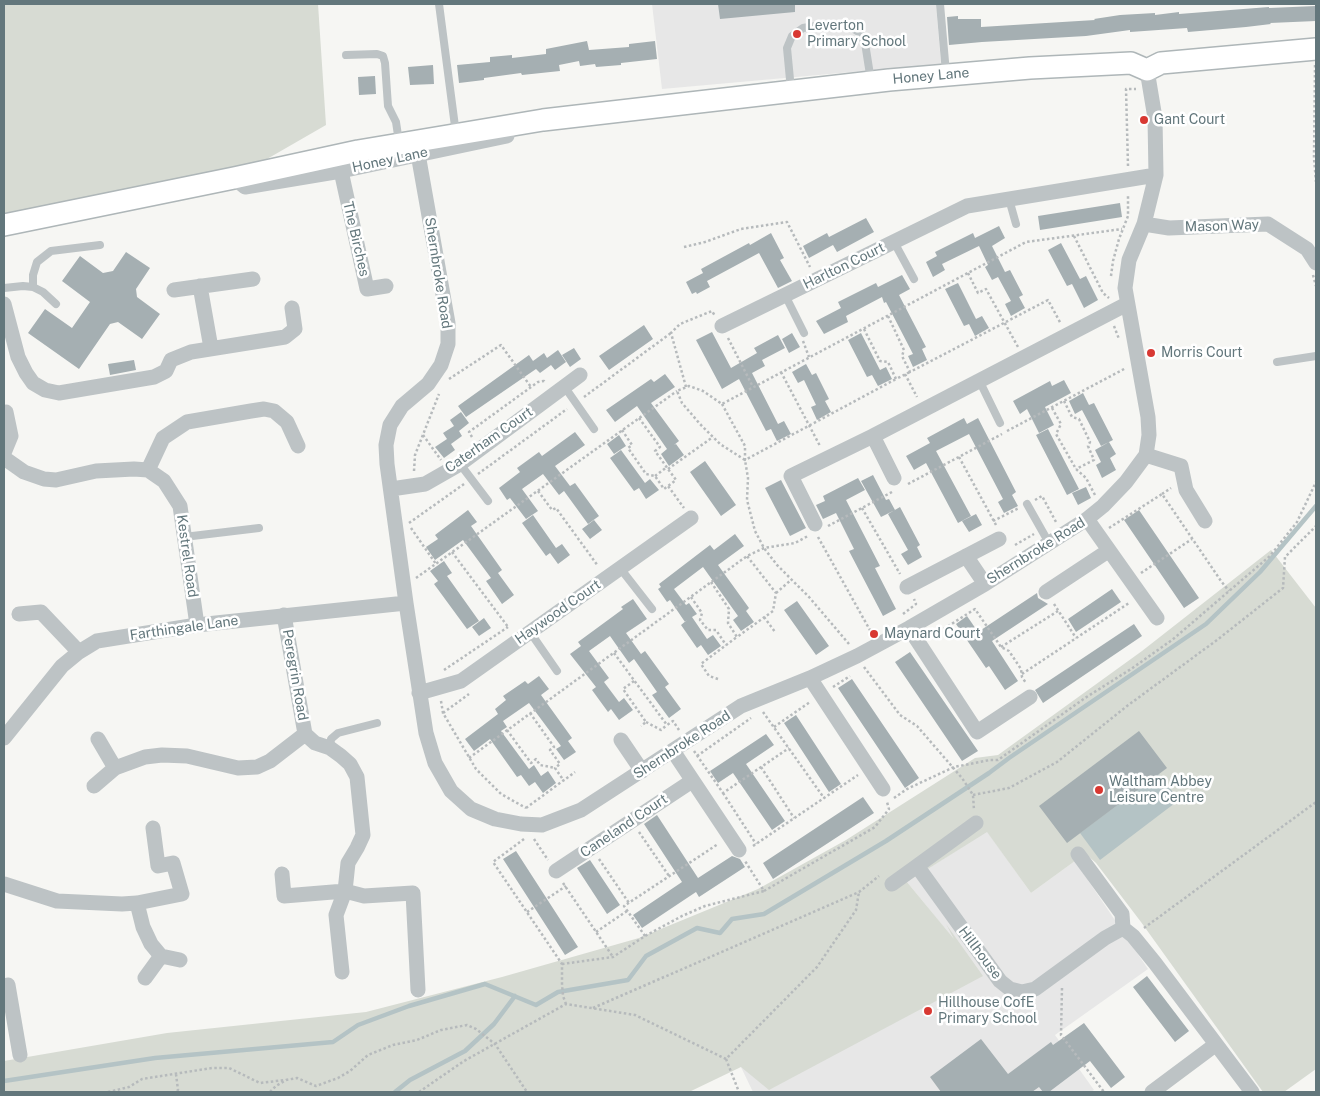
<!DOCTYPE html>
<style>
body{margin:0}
#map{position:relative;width:1320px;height:1096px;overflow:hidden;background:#f6f6f3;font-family:"Public Sans",sans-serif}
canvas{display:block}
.frame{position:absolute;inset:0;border:5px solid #63777c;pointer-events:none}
</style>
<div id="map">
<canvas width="1320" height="1096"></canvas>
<div class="frame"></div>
</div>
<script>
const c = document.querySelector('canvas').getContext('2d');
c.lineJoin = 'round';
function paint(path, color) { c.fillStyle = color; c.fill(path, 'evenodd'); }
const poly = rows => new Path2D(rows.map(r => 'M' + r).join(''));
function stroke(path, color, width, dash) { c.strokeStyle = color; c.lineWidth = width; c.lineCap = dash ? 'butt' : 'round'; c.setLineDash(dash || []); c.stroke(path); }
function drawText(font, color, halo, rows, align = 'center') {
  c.font = font + ' "Public Sans",sans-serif'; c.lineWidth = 5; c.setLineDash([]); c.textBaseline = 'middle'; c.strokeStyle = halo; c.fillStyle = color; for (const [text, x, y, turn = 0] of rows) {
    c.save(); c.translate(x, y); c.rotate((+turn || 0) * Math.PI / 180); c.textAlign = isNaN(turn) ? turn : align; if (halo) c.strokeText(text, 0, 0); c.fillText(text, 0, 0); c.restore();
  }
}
paint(poly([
 [652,4,936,4,941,64,662,89],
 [987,831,1031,893,1075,861,1148,969,1055,1035,1094,1090,1091,1092,753,1092,741,1067,956,942,907,882]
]), '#e7e7e7');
paint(poly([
 [4,4,318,4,326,125,234,178,4,219],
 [1271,550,1316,608,1316,1069,1284,1092,1263,1092,1141,922,1096,863,1087,855,1075,861,1031,893,987,832,907,882,954,939,946,924,983,976,769,1090,741,1067,689,1092,4,1092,4,1061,167,1033,366,1012,502,977,639,938,758,889,846,840,975,758,998,755,1142,651]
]), '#d7dbd3');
paint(poly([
 [1159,774,1179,800,1100,860,1080,833]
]), '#b4c3c5');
stroke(poly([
 [4,1081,155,1058,333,1042,358,1025,409,1006,485,984,536,1005,558,992,628,980,646,956,697,928,720,933,732,919,764,914,886,841,989,773,1009,758,1206,624,1260,572,1316,506],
 [395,1092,410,1080,465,1051,494,1024,515,996]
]), '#b4c3c5', 4.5);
paint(poly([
 [718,4,795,4,795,12,720,19],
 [1316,6,1316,21,1270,23,1271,24,1246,27,1188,32,1187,28,1130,32,1130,30,1086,36,982,42,949,45,947,17,958,16,958,19,981,19,981,27,1095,20,1094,19,1120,15,1155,13,1155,15,1179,12,1179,14,1269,7,1269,8],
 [587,41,589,50,629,47,629,44,655,41,657,59,621,63,621,65,596,67,595,64,580,66,579,61,559,65,560,71,522,75,521,73,484,78,484,80,459,83,457,65,490,62,490,57,512,55,512,58,546,54,546,49],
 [433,65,434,84,410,85,408,67],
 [375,76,376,94,359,95,358,77],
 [1120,203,1122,217,1040,230,1038,216],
 [866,218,874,232,837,252,833,245,809,258,803,246,827,233,829,237],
 [999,226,1005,238,992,246,1005,272,1010,270,1023,295,1019,297,1025,308,1011,316,1005,304,1011,301,998,277,992,280,985,267,988,265,979,246,942,264,945,270,933,277,926,262,937,256,935,252,973,233,975,238],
 [771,233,784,258,780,260,792,281,778,288,759,253,707,281,701,269,749,243,750,245],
 [1061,243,1080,279,1086,276,1098,300,1084,308,1072,284,1067,286,1048,250],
 [126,252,150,268,136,289,137,297,160,314,142,339,118,322,110,324,79,369,28,333,45,309,72,328,90,302,62,281,80,256,103,273,113,271],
 [703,273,710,287,697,294,696,292,692,294,686,282],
 [902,275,910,289,899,295,926,347,922,349,927,360,913,367,908,356,913,354,886,302,884,303,882,297,846,316,848,322,824,334,816,321,841,308,838,302,876,283,878,287],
 [958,283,976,319,982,316,989,328,975,336,969,324,964,326,945,289],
 [644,325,653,339,609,370,599,356],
 [712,332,731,368,757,353,754,348,778,335,785,348,762,360,765,366,752,373,778,424,784,421,791,434,777,441,771,429,766,431,739,379,722,389,696,340],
 [792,333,800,347,789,353,782,339],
 [861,333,880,370,886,367,892,379,878,386,872,375,867,377,848,340],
 [574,348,581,359,570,367,562,355],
 [558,350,566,362,555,370,551,365,540,373,536,369,466,417,458,406,529,355,533,361,544,353,547,358],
 [134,360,136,370,110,375,108,364],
 [806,364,812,375,816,373,829,399,825,401,831,412,817,420,811,407,816,405,804,380,798,383,792,372],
 [665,374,675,387,651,403,679,441,674,445,676,444,684,455,669,466,661,454,667,449,637,406,615,422,606,410,651,379,654,382],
 [1064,380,1071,393,1045,407,1054,425,1039,433,1027,409,1020,414,1013,401,1050,381,1052,386],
 [1083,393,1089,405,1094,403,1113,440,1101,446,1082,410,1075,414,1069,401],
 [461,412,469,423,459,431,462,436,451,444,455,450,444,458,435,447,447,439,443,433,454,426,450,420],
 [964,418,967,424,978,418,1016,492,1012,495,1018,506,1004,513,998,502,1003,499,969,434,936,451,971,516,958,523,926,463,914,470,906,456,930,443,927,438],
 [1048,429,1079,489,1067,495,1036,435],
 [575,432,585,445,555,466,570,486,575,483,599,516,588,524,564,491,559,495,543,474,522,489,538,511,526,519,510,498,507,500,499,488,520,472,517,468,539,452,542,456],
 [619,435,626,446,614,454,607,444],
 [1109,442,1116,454,1110,458,1116,470,1102,478,1096,465,1101,462,1095,450],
 [621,450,645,483,650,479,659,490,646,499,639,488,634,491,610,458],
 [705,461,736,505,721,516,690,472],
 [873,475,886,500,889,499,895,510,881,517,861,481],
 [858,478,865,490,846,500,880,566,875,568,896,609,883,616,849,551,854,549,836,513,823,519,816,505,825,501,823,496],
 [781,480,806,528,790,536,765,488],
 [1086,487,1091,498,1078,505,1072,493],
 [900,507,920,545,917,547,922,557,908,565,901,554,908,550,888,514],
 [468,510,477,522,471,526,502,570,498,573,514,595,502,604,486,581,491,578,463,540,435,560,426,547,438,539,435,535],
 [1139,510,1199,598,1184,608,1124,520],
 [976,514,982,525,969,532,962,521],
 [533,515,556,548,562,544,570,555,558,564,550,553,546,556,522,523],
 [594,520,602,530,590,539,582,529],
 [735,534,744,546,718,565,749,608,746,611,754,622,741,631,733,620,738,616,703,567,674,589,686,605,689,603,697,614,692,617,707,639,713,635,721,646,708,655,701,645,697,648,681,625,687,620,685,622,670,600,667,602,658,589,661,587,659,584,710,545,714,550],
 [444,561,452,573,447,576,479,621,467,629,434,584,438,581,430,571],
 [1112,589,1121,602,1076,632,1068,619],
 [1037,593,1038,598,1048,604,992,641,1018,681,1005,690,989,666,986,668,956,624,967,616,978,632],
 [633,599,647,619,626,633,641,654,645,651,669,684,665,687,681,709,669,718,652,695,657,692,634,659,629,663,610,636,589,651,609,678,604,682,619,702,624,698,633,710,619,720,611,709,608,712,592,690,596,687,570,654,581,646,578,642,623,609,621,607],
 [797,601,829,646,816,655,784,610],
 [484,618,491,628,479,636,472,627],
 [1134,624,1142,636,1043,703,1035,690],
 [910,652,978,751,962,761,895,662],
 [539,676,549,689,541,695,572,738,568,741,576,752,564,760,556,749,561,746,529,703,503,721,507,727,501,731,529,769,534,765,541,776,548,771,556,783,543,793,535,782,529,786,521,775,517,777,490,739,474,751,465,739,498,714,495,709,506,700,503,696,525,681,528,684],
 [852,679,919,778,905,788,838,688],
 [796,715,841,784,829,792,784,723],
 [1139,731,1167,768,1067,843,1039,806],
 [766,734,774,745,746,764,785,821,772,830,733,773,718,783,710,771],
 [863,797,874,813,773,879,763,863],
 [657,815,698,878,732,856,740,859,745,867,699,897,696,892,642,928,633,915,682,882,644,824],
 [516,851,578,947,565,955,503,859],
 [590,860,620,905,607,914,577,868],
 [1147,976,1189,1031,1175,1042,1133,987],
 [1084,1023,1125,1077,1111,1088,1090,1061,1049,1092,1043,1092,1039,1087,1032,1092,941,1092,930,1077,981,1039,1008,1074,1051,1042,1053,1045]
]), '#a5afb2');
const secondary = poly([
 [4,225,234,178,358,151,543,120,889,80,1030,68,1131,63,1147,70,1161,63,1316,49]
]);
stroke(secondary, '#aeb6b8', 24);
stroke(poly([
 [1315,65,1314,158,1316,182],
 [1128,166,1126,89,1136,89],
 [1074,236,1103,293,1109,298],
 [684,247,705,242,741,229,787,222,810,267],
 [968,273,978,293,986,289,1018,347],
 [1313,275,1316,286],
 [1111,276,1113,261,1119,239,1128,216,1128,194],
 [888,316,904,350,902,356,910,372,1048,300,1061,324],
 [1114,326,1119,339],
 [864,329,880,361,888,362,896,379,910,372],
 [728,338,753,387],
 [803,341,809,357],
 [781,372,820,446],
 [905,374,917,397],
 [449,379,501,345,531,387],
 [686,387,671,333,680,324,712,311,715,316],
 [584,397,671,333],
 [1064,401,1072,417,1079,419,1090,442,1088,446,1094,460,1076,469],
 [722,404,745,446,745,460,896,379],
 [1052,408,1061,424,1056,434,1076,469,1086,478,1095,495],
 [639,418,660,447,655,451,676,480,668,486],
 [622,430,632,445,628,448,646,474,655,476,664,489,668,486,684,508],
 [1007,431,1126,368],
 [423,435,441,460],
 [472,437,469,432,538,382,544,381,545,383],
 [959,457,996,525],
 [668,469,713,437],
 [414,471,415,455,439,394],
 [478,474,567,409],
 [655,476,667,467],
 [908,484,1002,434],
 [538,491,552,510,556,508,598,566],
 [1162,494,1171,488],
 [1035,500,1042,496,1056,522],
 [862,508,900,574],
 [993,521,1019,508],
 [409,523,464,484],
 [828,526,892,492],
 [411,528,436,564],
 [1109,528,1162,494,1221,581,1229,591],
 [818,537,871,632],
 [1015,545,1034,534],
 [452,552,508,627],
 [1141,573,1192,539],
 [416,578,677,391],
 [711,582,729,609,728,623,737,637,773,611,776,593,747,556],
 [776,593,791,580],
 [691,597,702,613,700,620,708,630,716,630,726,645],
 [1054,604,1076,638],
 [903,614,916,604,914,599],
 [764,617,775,632],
 [931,637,975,609,1001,647,1009,651,1021,669,1022,677,1026,683],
 [849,644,809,597,777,565,764,548,755,531,747,500,748,478,745,460,720,444,700,424,682,403,677,391,689,386,703,391,722,404,1026,242,1122,229],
 [1001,647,1058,611],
 [614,653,667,725,673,721,679,730],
 [864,667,900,715,917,726,962,778,973,795,974,810],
 [444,670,508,627],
 [1022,674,1129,603],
 [718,679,709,676,701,664,737,637],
 [634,681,623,689,646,722,641,726],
 [833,687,850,676],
 [441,701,443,713,476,769,501,794,526,808],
 [763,712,824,798],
 [443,713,469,694],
 [530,713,554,747,550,750,560,764,555,768,564,781],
 [646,722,661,730,667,725],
 [774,727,810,702],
 [507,730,531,763,536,759,540,765,555,768],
 [694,751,723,793,789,748],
 [697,756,751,718],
 [469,758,747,556,764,548,795,543,808,536],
 [761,767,794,818],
 [723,793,756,844],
 [973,795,1009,788,1057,762,1127,706,1217,640,1283,588,1285,557,1316,526],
 [894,798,907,789,954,767,990,760,998,760,1085,698,1131,669,1172,640,1270,556,1297,522,1316,482],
 [526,808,575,772],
 [639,832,669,876],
 [524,839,493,862,562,964,562,984,563,996,566,1004],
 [534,839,548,860],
 [753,846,858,775],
 [599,859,629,903],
 [563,883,613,957],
 [764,891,875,827,889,809,887,802],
 [527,912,566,886],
 [1144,928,1316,802],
 [596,932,627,911],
 [645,936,624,906,718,844],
 [562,964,613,957,645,936,682,916,705,906,764,891,745,861],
 [1062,988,1061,1035,1104,1092],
 [593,1008,859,892,879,876],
 [726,1059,739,1092],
 [176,1074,178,1090,177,1092],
 [108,1092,129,1087,142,1079,212,1068,229,1068,260,1083,285,1080],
 [270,1092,276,1086,286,1080,297,1078,316,1086,338,1078,350,1071,368,1055,393,1045,417,1040,441,1030,467,1025,476,1029,495,1044,527,1092],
 [419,1092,464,1061,566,1004,635,1015,726,1059,817,967,856,910,859,892]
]), '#b6babc', 2.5, [2.5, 2.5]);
stroke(poly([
 [439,4,456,134],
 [940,4,946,73],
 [346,55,377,54,383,56,385,63,388,106,396,122,399,142],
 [791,90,787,48,792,36,803,28,827,24,846,24,860,33,865,43,871,81],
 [1009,199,1016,224],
 [894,242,914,279],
 [33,287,33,275,37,262,51,251,100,245],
 [4,288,23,286,33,287,43,292,56,304],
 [785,295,804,333],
 [1277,362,1316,356],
 [979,380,1000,423],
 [564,386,594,429],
 [460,464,488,501],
 [1027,504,1049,543],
 [184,537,259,528],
 [620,568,652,609],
 [530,632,557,671],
 [330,748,331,739,338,733,377,723]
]), '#bdc3c5', 8);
stroke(poly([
 [415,141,418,154,448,323,448,344,441,365,428,384,402,406,390,425,386,445,387,464,406,603,426,733,435,763,451,791,471,809,495,819,521,824,542,825,581,810,741,706,810,678,857,656,909,628,985,584,1087,519,1103,506,1126,482,1146,455,1149,435,1148,417,1125,288,1129,260,1144,224,1156,175,1155,118,1147,70],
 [341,171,367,289,386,286],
 [234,178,245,187,341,171,507,136],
 [1144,224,1169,228,1268,224,1307,249,1316,263],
 [200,286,211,348],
 [174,290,253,279],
 [4,304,18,357,26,373,33,383,45,390,59,393,154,377,166,371,171,360,191,352,285,337,295,329,292,308],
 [722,326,967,206,1156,175],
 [4,453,11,436,6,412],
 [1146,455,1181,466,1186,490,1205,521],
 [4,458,24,472,44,479,56,480,96,471,134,469,148,470,164,481,180,506,197,625],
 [148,470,163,438,187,422,251,411,264,409,274,411,287,422,298,446],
 [894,478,873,436,1127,304],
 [391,489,425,484,460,464,580,375],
 [1087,519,1157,618],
 [815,524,791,476,873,436],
 [966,556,985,584],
 [907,587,999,539],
 [1046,592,1108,551],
 [19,614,41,612,79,652],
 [284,615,305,734,315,743,330,748,341,756,350,764,357,777,363,835,357,848,348,863,345,891,336,915,342,972],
 [909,628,977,732,1030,697],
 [810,678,883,789],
 [419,693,461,681,691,518],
 [4,738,62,666,79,652,97,641,197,625,406,603],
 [98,739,115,768],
 [621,740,642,771],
 [673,751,739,850],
 [94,786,115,768,145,757,162,755,187,756,238,768,257,767,270,761,305,734],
 [976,823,917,866,1000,981,1010,989,1022,992,1035,989,1105,938,1123,928,1133,936,1155,963,1252,1092],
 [1078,854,1122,914,1123,928],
 [556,871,692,781],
 [282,874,284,896,345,891,364,896,413,893,418,990],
 [4,884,57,901,122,904,137,903,182,894,173,863,158,866,153,828],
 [892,884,917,866],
 [137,903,143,927,151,944,161,956,180,960],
 [145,978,161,956],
 [4,986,8,985,20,1055],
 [1152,1092,1215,1045]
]), '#bdc3c5', 15);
stroke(secondary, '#fff', 21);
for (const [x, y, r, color] of [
 [797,34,5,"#d83832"],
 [1144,120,5,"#d83832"],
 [1151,353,5,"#d83832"],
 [874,634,5,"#d83832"],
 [1099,790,5,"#d83832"],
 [928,1011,5,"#d83832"]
]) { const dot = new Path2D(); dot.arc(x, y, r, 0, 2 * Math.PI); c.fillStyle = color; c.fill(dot); stroke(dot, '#fff', 2); }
drawText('14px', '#63777c', '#fff', [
 ["Leverton",807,26],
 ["Primary School",807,42],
 ["Gant Court",1154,120],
 ["Morris Court",1161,353],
 ["Maynard Court",884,634],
 ["Waltham Abbey",1109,782],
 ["Leisure Centre",1109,798],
 ["Hillhouse CofE",938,1003],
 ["Primary School",938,1019]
], 'left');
drawText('14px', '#63777c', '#fff', [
 ["Honey Lane",931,76,-5],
 ["Honey Lane",390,160,-12],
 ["Mason Way",1222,226,-2],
 ["The Birches",356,239,77],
 ["Harlton Court",844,266,-26],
 ["Shernbroke Road",438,273,81],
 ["Caterham Court",489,440,-35],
 ["Shernbroke Road",1036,551,-32],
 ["Kestrel Road",187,556,82],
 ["Haywood Court",558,612,-35],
 ["Farthingale Lane",184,628,-8],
 ["Peregrin Road",295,675,80],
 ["Shernbroke Road",682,745,-33],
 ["Caneland Court",624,826,-34],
 ["Hillhouse",980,953,53]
]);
</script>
